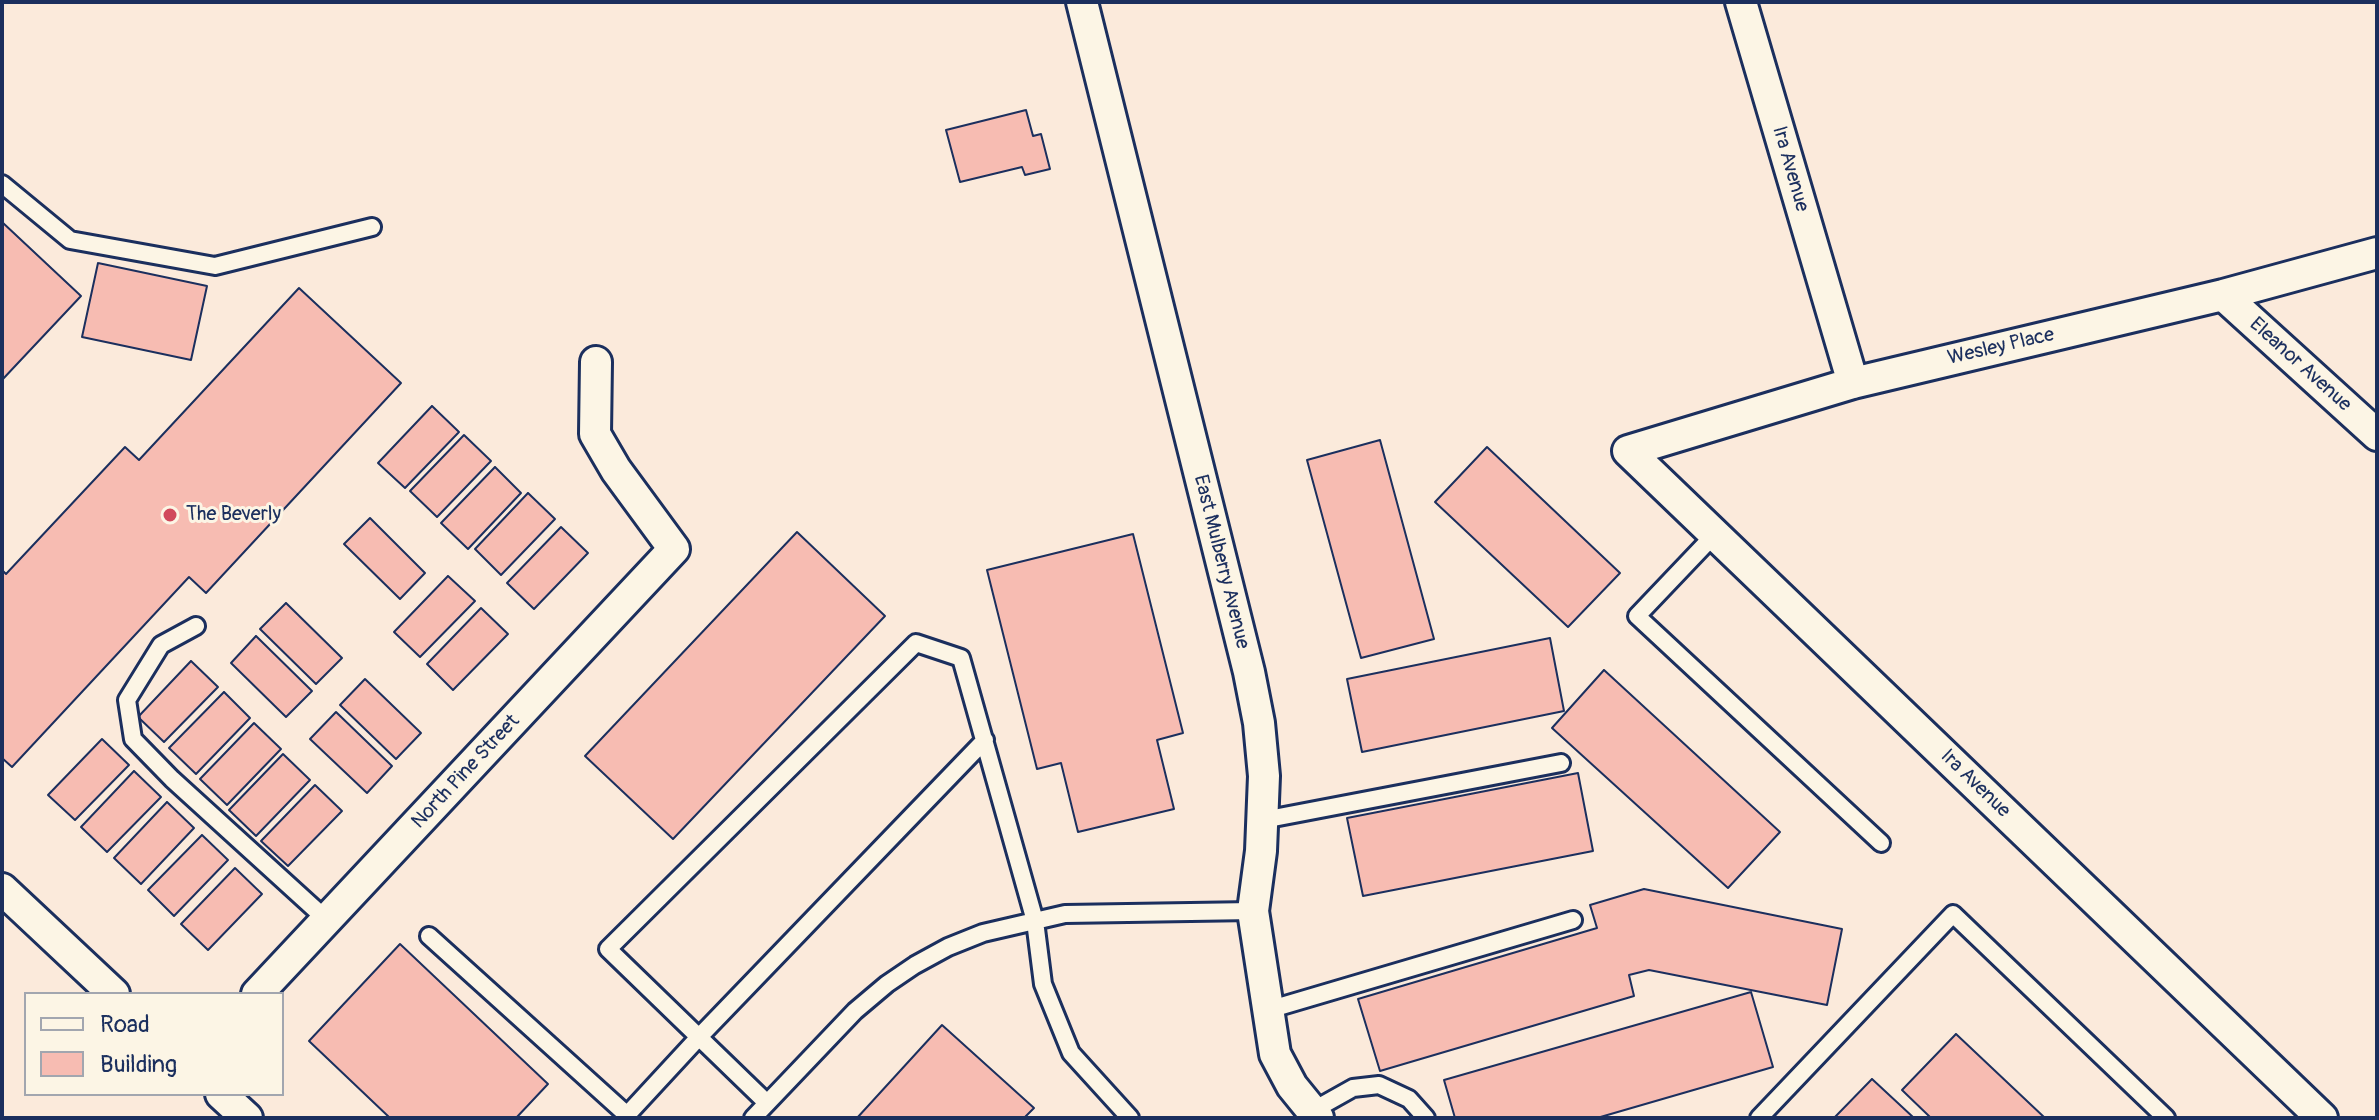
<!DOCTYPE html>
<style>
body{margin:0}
#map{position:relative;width:2379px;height:1120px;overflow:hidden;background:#fbeadb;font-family:Pangolin,sans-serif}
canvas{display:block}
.frame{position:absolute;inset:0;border:4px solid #1b2f5e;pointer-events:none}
.legend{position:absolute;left:24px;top:992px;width:260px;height:104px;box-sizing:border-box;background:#fcf5e5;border:2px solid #a2a6af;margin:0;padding:10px 14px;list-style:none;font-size:24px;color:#1b2f5e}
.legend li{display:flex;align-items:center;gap:16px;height:40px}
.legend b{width:40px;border:2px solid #a2a6af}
</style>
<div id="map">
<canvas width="2379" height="1120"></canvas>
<div class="frame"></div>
<ul class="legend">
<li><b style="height:10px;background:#fcf5e5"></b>Road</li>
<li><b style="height:22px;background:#f7bcb2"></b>Building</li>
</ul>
</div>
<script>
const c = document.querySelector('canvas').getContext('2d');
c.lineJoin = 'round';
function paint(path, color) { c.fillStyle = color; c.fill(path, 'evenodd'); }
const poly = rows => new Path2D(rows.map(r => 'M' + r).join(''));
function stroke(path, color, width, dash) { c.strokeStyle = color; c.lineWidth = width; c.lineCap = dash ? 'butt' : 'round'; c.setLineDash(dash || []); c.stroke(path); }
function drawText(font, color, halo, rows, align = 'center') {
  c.font = font + ' Pangolin,sans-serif'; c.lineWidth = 6; c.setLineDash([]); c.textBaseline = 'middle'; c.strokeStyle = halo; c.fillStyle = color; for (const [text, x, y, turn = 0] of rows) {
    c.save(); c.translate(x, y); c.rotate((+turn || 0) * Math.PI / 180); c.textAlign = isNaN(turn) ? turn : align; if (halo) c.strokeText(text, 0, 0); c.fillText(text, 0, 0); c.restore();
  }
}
const building = poly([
 [1026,110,1033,136,1041,134,1050,169,1025,175,1022,167,960,182,946,130,1026,110],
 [2,222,81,296,2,380,2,222],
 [98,263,207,286,191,360,82,337,98,263],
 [299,288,401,383,206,593,189,577,12,767,2,758,2,570,6,574,125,447,139,460,299,288],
 [432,406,459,432,405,488,378,463,432,406],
 [464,435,491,461,437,517,410,491,464,435],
 [1380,440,1434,639,1361,658,1307,460,1380,440],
 [1487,447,1620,573,1568,627,1435,502,1487,447],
 [495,467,521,493,468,549,441,523,495,467],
 [528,493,555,519,501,575,475,549,528,493],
 [370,518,425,573,400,599,344,544,370,518],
 [561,527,588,553,534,609,507,583,561,527],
 [797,532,885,616,673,839,585,756,797,532],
 [1133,534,1183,733,1157,740,1174,809,1078,832,1061,763,1037,769,987,570,1133,534],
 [448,576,475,601,420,657,394,632,448,576],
 [286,603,342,658,316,684,260,629,286,603],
 [481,608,508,634,453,690,427,664,481,608],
 [256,636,312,691,286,717,231,663,256,636],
 [1550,638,1564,711,1362,752,1347,679,1550,638],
 [191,661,218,687,164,742,138,717,191,661],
 [1604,670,1780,832,1728,888,1552,728,1604,670],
 [365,679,421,733,396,759,340,705,365,679],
 [224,692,250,718,196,774,169,748,224,692],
 [336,712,392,766,367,793,310,739,336,712],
 [254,723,281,749,227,805,200,779,254,723],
 [102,739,129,765,75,820,48,795,102,739],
 [283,754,310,780,256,836,229,810,283,754],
 [134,771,161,797,107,852,81,827,134,771],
 [1578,773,1593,851,1363,896,1347,818,1578,773],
 [315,785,342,811,288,866,261,841,315,785],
 [167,802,194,828,141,884,114,858,167,802],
 [202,835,228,860,174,916,148,890,202,835],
 [235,868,262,894,208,950,181,924,235,868],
 [1644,889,1842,929,1827,1005,1649,970,1629,975,1634,996,1380,1071,1358,999,1597,928,1590,905,1644,889],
 [400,944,548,1084,516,1118,390,1118,309,1041,400,944],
 [1751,992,1773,1067,1597,1118,1455,1118,1444,1080,1751,992],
 [942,1025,1034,1108,1024,1118,857,1118,942,1025],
 [1956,1034,2045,1118,1931,1118,1902,1090,1956,1034],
 [1872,1079,1914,1118,1834,1118,1872,1079]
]);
paint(building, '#f7bcb2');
stroke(building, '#1b2f5e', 2);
const lane = poly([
 [2,184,70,240,215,266,372,227],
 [1715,534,1637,616,1881,843],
 [196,626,161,645,127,700,133,739,172,779,328,921],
 [1263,820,1561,763],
 [429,936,627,1115,699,1037,985,740],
 [1268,1010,1573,920],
 [767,1103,608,949,916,643,961,658,1035,921,1043,984,1071,1053,1130,1118],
 [1312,1111,1353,1088,1379,1085,1409,1099,1426,1118],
 [753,1118,855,1011,887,984,915,965,948,947,983,933,1065,914,1253,911],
 [1759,1118,1953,914,2166,1118]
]);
const street = poly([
 [1082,2,1249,672,1259,723,1264,776,1261,851,1253,911,1275,1054,1292,1086,1318,1118],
 [1741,2,1853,383],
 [2223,295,2377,435],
 [2,889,114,994],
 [257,994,674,549,616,470,595,434,596,362],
 [221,1094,247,1118],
 [2322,1118,1628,451,1853,383,2223,295,2377,253]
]);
stroke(lane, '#1b2f5e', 22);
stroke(street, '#1b2f5e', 36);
stroke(lane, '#fcf5e5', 16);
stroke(street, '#fcf5e5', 30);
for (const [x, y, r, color] of [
 [170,515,8,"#d1495b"]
]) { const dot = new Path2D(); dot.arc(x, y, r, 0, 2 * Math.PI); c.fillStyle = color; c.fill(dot); stroke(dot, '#fcf5e5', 3); }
drawText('20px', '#1b2f5e', '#fcf5e5', [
 ["Ira Avenue",1790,169,74],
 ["Wesley Place",2001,347,-13],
 ["Eleanor Avenue",2300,365,42],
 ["East Mulberry Avenue",1221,562,76],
 ["North Pine Street",466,772,-47],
 ["Ira Avenue",1975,784,44]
]);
drawText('20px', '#1b2f5e', '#fcf5e5', [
 ["The Beverly",186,515]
], 'left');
</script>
